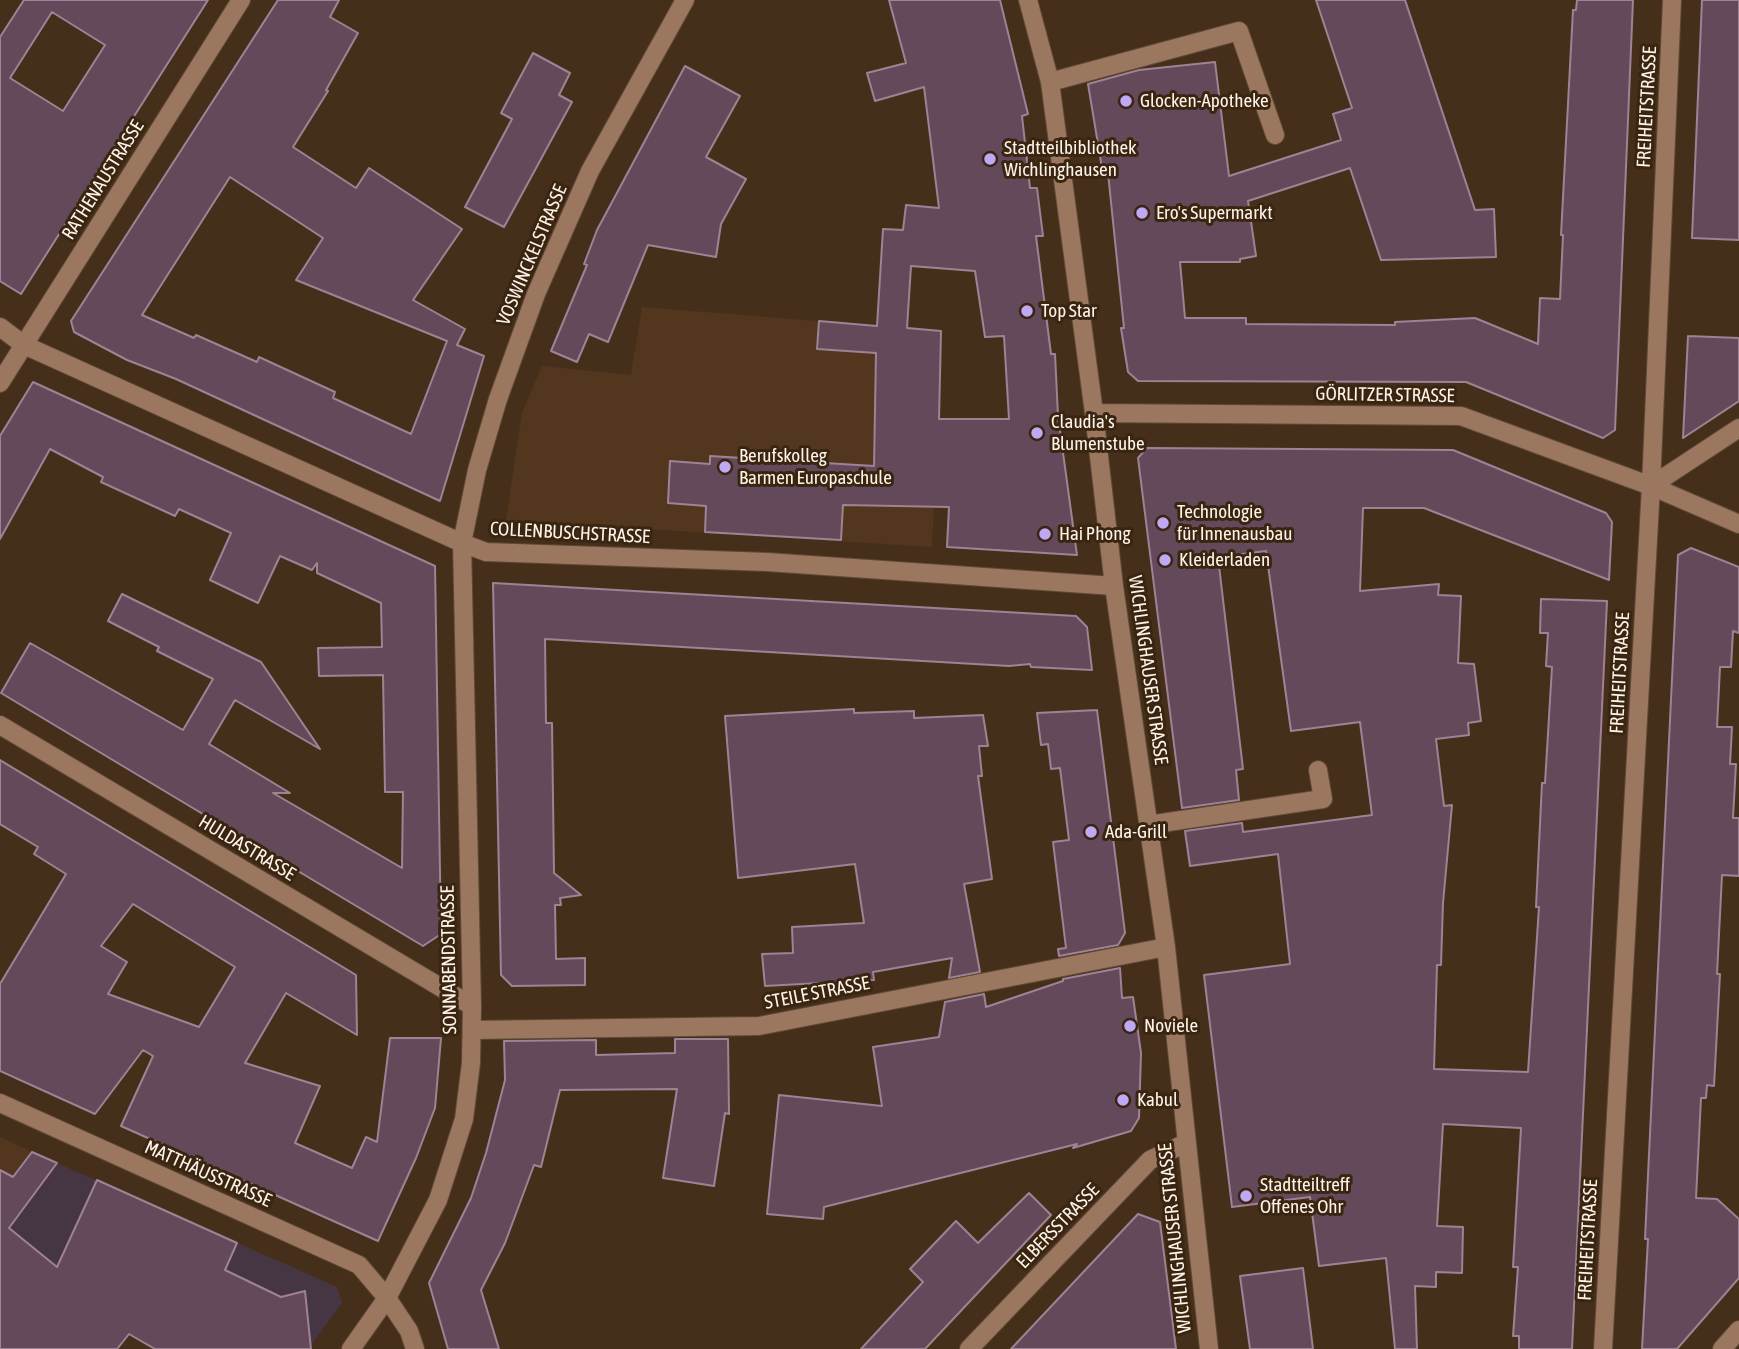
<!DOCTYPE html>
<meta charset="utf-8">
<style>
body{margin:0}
canvas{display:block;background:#452f1b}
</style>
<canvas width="1739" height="1349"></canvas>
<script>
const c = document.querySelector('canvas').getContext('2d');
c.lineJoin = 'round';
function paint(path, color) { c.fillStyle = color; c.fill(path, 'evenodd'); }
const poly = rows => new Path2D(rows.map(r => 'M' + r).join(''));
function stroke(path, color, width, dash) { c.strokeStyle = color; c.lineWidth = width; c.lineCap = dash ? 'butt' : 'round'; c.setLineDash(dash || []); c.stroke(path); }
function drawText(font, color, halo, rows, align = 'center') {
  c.font = font + ' "Asap Condensed",sans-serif'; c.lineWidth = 6; c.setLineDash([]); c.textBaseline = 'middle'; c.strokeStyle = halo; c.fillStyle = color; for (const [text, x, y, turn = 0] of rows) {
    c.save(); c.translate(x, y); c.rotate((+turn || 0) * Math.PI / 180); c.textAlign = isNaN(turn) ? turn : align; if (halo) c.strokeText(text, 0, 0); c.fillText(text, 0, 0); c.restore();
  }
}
paint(poly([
 [32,1152,337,1287,342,1303,308,1349,134,1328,25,1241,3,1268,0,1194]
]), '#463643');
paint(poly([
 [642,307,941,331,932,547,506,520,522,413,542,366,631,375],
 [0,1137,32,1152,0,1194]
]), '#52371e');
const building = poly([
 [24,0,208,0,21,294,0,281,0,37,24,0],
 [52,12,105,45,63,111,10,78,52,12],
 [278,0,339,0,330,17,358,33,326,90,328,91,293,147,356,188,369,168,462,229,413,300,465,329,457,345,484,356,440,501,176,379,127,360,74,332,71,321,278,0],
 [230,177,323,238,296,280,447,341,411,434,333,398,335,392,259,357,257,362,196,335,194,338,142,315,230,177],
 [889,0,1000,0,1028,114,1022,116,1030,188,1037,188,1043,236,1036,236,1051,354,1055,354,1058,416,1077,555,947,547,949,507,843,505,841,540,705,532,706,506,668,503,670,461,710,464,710,456,874,466,876,353,817,349,819,321,877,326,883,229,903,230,906,205,939,208,924,87,875,101,867,73,906,63,889,0],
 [911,266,975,271,985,337,1004,336,1009,419,939,419,941,331,907,328,911,266],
 [1316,0,1405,0,1475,210,1494,209,1496,257,1381,260,1350,168,1248,201,1256,256,1240,259,1240,262,1180,262,1185,318,1246,318,1246,324,1395,325,1395,322,1475,318,1538,344,1540,298,1560,299,1563,235,1561,235,1573,10,1576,10,1577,0,1633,0,1615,430,1603,438,1466,382,1138,381,1128,372,1121,328,1124,328,1108,173,1103,174,1088,84,1139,70,1215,62,1229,176,1341,140,1333,114,1352,108,1316,0],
 [1702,0,1739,0,1739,240,1692,238,1702,0],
 [533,53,570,73,559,95,572,102,504,227,465,207,512,119,501,113,533,53],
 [685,66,740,96,706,157,746,179,721,224,716,257,648,245,608,342,589,334,577,362,551,351,587,265,584,264,597,230,685,66],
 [1688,336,1739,338,1739,401,1683,438,1688,336],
 [33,382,435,566,441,934,423,946,1,693,30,643,183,730,213,679,157,651,159,647,108,621,122,594,261,662,320,749,235,700,209,744,290,793,273,793,402,868,403,792,385,792,383,675,319,676,318,648,382,647,381,603,317,573,317,563,312,570,280,556,258,603,210,580,231,533,179,509,175,516,101,482,103,477,50,449,0,539,0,436,33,382],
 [1147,448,1453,450,1606,513,1612,522,1609,580,1424,508,1363,508,1360,591,1439,584,1438,595,1461,596,1458,663,1474,664,1481,721,1468,723,1469,735,1436,739,1444,806,1452,805,1443,903,1441,965,1437,965,1434,1069,1528,1072,1539,907,1536,907,1542,783,1545,783,1552,667,1546,666,1548,633,1540,633,1541,599,1607,601,1572,1349,1519,1349,1519,1336,1513,1336,1518,1267,1513,1267,1521,1128,1443,1124,1437,1226,1463,1227,1462,1273,1436,1272,1436,1287,1415,1286,1417,1349,1395,1349,1386,1258,1319,1266,1310,1197,1232,1207,1204,975,1290,964,1278,854,1190,866,1185,831,1242,823,1243,832,1372,815,1360,722,1291,731,1266,551,1218,557,1243,769,1236,770,1239,800,1182,808,1138,458,1147,448],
 [1691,548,1739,567,1739,633,1733,631,1731,667,1720,667,1717,727,1732,727,1730,764,1736,764,1733,818,1739,818,1739,876,1722,875,1717,974,1720,974,1714,1086,1707,1085,1706,1098,1701,1098,1696,1198,1717,1199,1739,1219,1739,1278,1677,1349,1642,1349,1648,1239,1645,1239,1647,1196,1678,555,1691,548],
 [493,583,1076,616,1087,627,1092,670,1031,667,1030,664,1009,666,545,639,546,723,552,723,554,873,581,895,560,898,561,905,555,905,556,959,585,958,585,985,512,986,501,975,493,583],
 [854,709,854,713,914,711,914,718,983,715,988,746,979,746,982,776,978,776,992,879,964,884,980,972,949,978,952,958,873,972,874,980,765,986,762,954,793,953,792,927,864,923,855,864,738,878,725,716,854,709],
 [1097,710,1125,933,1118,945,1059,956,1058,949,1066,948,1053,842,1069,840,1060,768,1051,769,1048,744,1041,745,1037,713,1097,710],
 [0,760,356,975,357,1035,286,993,245,1063,320,1086,295,1143,352,1168,366,1137,377,1142,390,1038,441,1038,435,1108,416,1158,378,1241,121,1126,153,1056,143,1050,95,1114,0,1071,0,984,66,874,34,854,38,847,0,824,0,760],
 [133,904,235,967,199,1027,108,994,127,962,101,946,133,904],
 [1120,968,1122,998,1133,997,1141,1053,1139,1118,1131,1131,1073,1148,1077,1144,824,1207,823,1219,767,1214,779,1095,882,1106,873,1047,939,1037,945,1002,984,994,986,1007,1063,981,1063,979,1120,968],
 [675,1039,728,1039,729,1114,725,1113,714,1186,663,1178,677,1089,560,1090,541,1167,534,1165,505,1243,481,1290,499,1349,448,1349,429,1283,471,1198,486,1153,505,1080,504,1041,596,1040,596,1055,675,1053,675,1039],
 [32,1152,57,1163,9,1228,57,1267,97,1180,237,1243,225,1270,281,1297,305,1291,311,1349,155,1349,129,1334,117,1349,0,1349,0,1170,13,1177,32,1152],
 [1029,1193,1051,1215,925,1349,861,1349,923,1282,910,1269,956,1221,978,1243,1029,1193],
 [1138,1214,1160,1222,1176,1349,1011,1349,1138,1214],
 [1303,1268,1313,1349,1250,1349,1240,1276,1303,1268]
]);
paint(building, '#64495b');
stroke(building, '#9f8294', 2);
const minor = poly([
 [1028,0,1050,82,1094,413,1114,586,1166,947,1209,1349],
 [1050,82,1239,31,1275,135],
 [0,327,24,345,462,543,486,552,767,562,1114,586],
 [0,383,241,0],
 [1094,413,1461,416,1651,486,1739,524],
 [1651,486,1739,428],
 [0,725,472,1006],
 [1148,825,1323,799,1318,770],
 [472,1030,759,1026,1166,947],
 [0,1103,359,1265,387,1298,409,1331,415,1349],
 [351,1349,387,1298,438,1200,464,1119,471,1063,472,1006,462,543,477,470,498,399,536,294,590,171,685,0],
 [969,1349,1150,1160,1186,1143],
 [1603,1349,1651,486,1672,0],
 [1722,1349,1739,1330]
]);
stroke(minor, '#5f4a38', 20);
stroke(minor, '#9b7760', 18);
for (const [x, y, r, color] of [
 [1126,101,7,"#bfa9f4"],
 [990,159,7,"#bfa9f4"],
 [1142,213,7,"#bfa9f4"],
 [1027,311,7,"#bfa9f4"],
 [1037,433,7,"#bfa9f4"],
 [725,467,7,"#bfa9f4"],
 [1163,523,7,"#bfa9f4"],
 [1045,534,7,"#bfa9f4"],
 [1165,560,7,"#bfa9f4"],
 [1091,832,7,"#bfa9f4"],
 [1130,1026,7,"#bfa9f4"],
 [1123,1100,7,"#bfa9f4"],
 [1246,1196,7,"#bfa9f4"]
]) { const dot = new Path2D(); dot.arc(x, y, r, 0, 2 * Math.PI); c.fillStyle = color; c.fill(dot); stroke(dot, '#3a2511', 2.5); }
drawText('19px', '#fef3e9', '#3a2511', [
 ["Glocken-Apotheke",1140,101],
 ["Stadtteilbibliothek",1004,148],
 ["Wichlinghausen",1004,170],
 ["Ero's Supermarkt",1156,213],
 ["Top Star",1041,311],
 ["Claudia's",1051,422],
 ["Blumenstube",1051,444],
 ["Berufskolleg",739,456],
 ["Barmen Europaschule",739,478],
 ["Technologie",1177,512],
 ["für Innenausbau",1177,534],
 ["Hai Phong",1059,534],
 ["Kleiderladen",1179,560],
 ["Ada-Grill",1105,832],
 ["Noviele",1144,1026],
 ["Kabul",1137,1100],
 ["Stadtteiltreff",1260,1185],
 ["Offenes Ohr",1260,1207]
], 'left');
drawText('19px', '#fef3e9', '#3a2511', [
 ["FREIHEITSTRASSE",1647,107,-87],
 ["RATHENAUSTRASSE",103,180,-58],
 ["VOSWINCKELSTRASSE",532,255,-67],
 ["GÖRLITZER STRASSE",1385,395,1],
 ["COLLENBUSCHSTRASSE",570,533,3],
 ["WICHLINGHAUSER STRASSE",1148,670,82],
 ["FREIHEITSTRASSE",1620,673,-87],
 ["HULDASTRASSE",247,848,31],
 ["SONNABENDSTRASSE",449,960,-91],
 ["STEILE STRASSE",817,993,-11],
 ["MATTHÄUSSTRASSE",208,1174,24],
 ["ELBERSSTRASSE",1058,1226,-46],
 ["WICHLINGHAUSER STRASSE",1175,1238,-96],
 ["FREIHEITSTRASSE",1588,1240,-87]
]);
</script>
